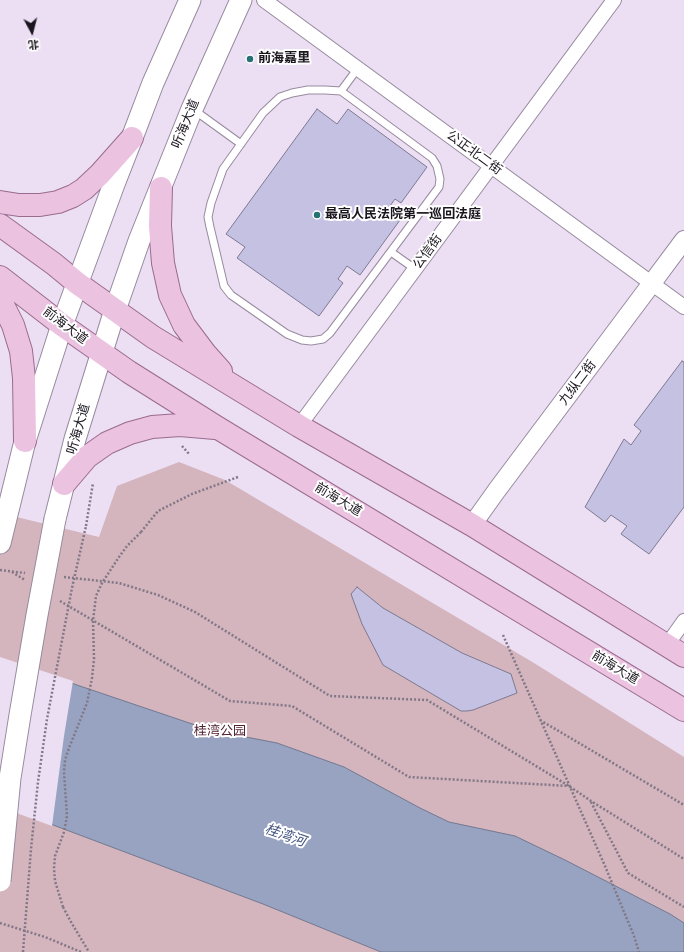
<!DOCTYPE html>
<meta charset="utf-8">
<style>
body{margin:0}
#map{position:relative;width:684px;height:952px;overflow:hidden;background:#ecdff4;font-family:"DejaVu Sans","Noto Sans SC",sans-serif}
canvas{display:block}
.north{position:absolute;left:12px;top:12px;width:40px;height:40px;-webkit-text-stroke:3px #fff;paint-order:stroke;rotate:173deg;font-size:11px;font-weight:700;line-height:16px;text-align:center;color:#1b161e}
.north::after{content:'';display:block;margin:auto;width:14px;height:18px;background:#1b161e;clip-path:polygon(50% 0,100% 100%,50% 72%,0 100%)}
</style>
<div id="map">
<canvas width="684" height="952"></canvas>
<div class="north">北</div>
</div>
<script>
const c = document.querySelector('canvas').getContext('2d');
c.lineJoin = 'round';
function paint(path, color) { c.fillStyle = color; c.fill(path, 'evenodd'); }
const poly = rows => new Path2D(rows.map(r => 'M' + r).join(''));
function stroke(path, color, width, dash) { c.strokeStyle = color; c.lineWidth = width; c.lineCap = dash ? 'butt' : 'round'; c.setLineDash(dash || []); c.stroke(path); }
function drawText(font, color, halo, rows, align = 'center') {
  c.font = font + ' "DejaVu Sans","Noto Sans SC",sans-serif'; c.lineWidth = 4; c.setLineDash([]); c.textBaseline = 'middle'; c.strokeStyle = halo; c.fillStyle = color; for (const [text, x, y, turn = 0] of rows) {
    c.save(); c.translate(x, y); c.rotate((+turn || 0) * Math.PI / 180); c.textAlign = isNaN(turn) ? turn : align; if (halo) c.strokeText(text, 0, 0); c.fillText(text, 0, 0); c.restore();
  }
}
paint(poly([
 [179,462,225,480,534,663,684,757,684,952,0,952,0,513,99,537,117,486]
]), '#d4b4bd');
const water = poly([
 [0,659,210,730,277,743,344,767,420,808,449,822,515,836,565,860,670,914,684,923,684,952,381,952,263,904,0,805,0,659]
]);
paint(water, '#97a3c1');
stroke(water, '#727990', 1);
paint(poly([
 [0,657,73,681,64,736,52,826,0,807]
]), '#ecdff4');
const building = poly([
 [317,109,337,124,348,109,427,167,401,203,395,199,387,210,400,220,360,275,347,266,338,279,343,283,319,316,237,258,245,247,226,234,317,109],
 [682,361,684,362,684,507,649,554,621,534,627,526,611,515,605,522,585,507,624,439,631,445,641,431,634,425,682,361],
 [357,587,383,608,462,653,511,674,517,693,473,710,467,711,461,711,383,665,362,624,351,594,357,587]
]);
paint(building, '#c5c1e2');
stroke(building, '#7d7a90', 1);
const service = poly([
 [308,90,325,90,341,91,432,158,437,166,440,179,439,187,330,333,323,339,311,341,302,340,287,334,231,295,224,286,210,227,208,217,211,203,223,169,263,113,280,97,292,93,308,90],
 [341,91,358,68],
 [194,110,241,144],
 [391,252,415,269]
]);
const minor = poly([
 [264,0,684,307],
 [299,426,614,0],
 [667,645,684,621]
]);
const tertiary = poly([
 [472,525,497,490,652,283,684,240]
]);
const secondary = poly([
 [55,519,75,439,115,310,139,241,192,109,241,0],
 [0,543,25,441,62,325,114,184,132,138,153,83,190,0]
]);
const primary = poly([
 [161,188,160,226,163,263,170,295,184,325,205,353,221,371],
 [0,202,19,205,40,205,58,202,73,196,84,189,100,174,132,138],
 [0,225,54,264,77,283,153,337,299,426,472,525,684,656],
 [0,277,62,325,129,372,218,428,684,710],
 [0,299,13,325,21,351,24,378,25,441],
 [64,484,87,457,107,443,130,433,152,427,180,425,215,428]
]);
stroke(service, '#978b9e', 9);
stroke(minor, '#978b9e', 16);
stroke(tertiary, '#978b9e', 20);
stroke(secondary, '#978b9e', 23);
stroke(primary, '#9a6b8f', 24);
stroke(poly([
 [182,446,190,455],
 [86,526,93,483],
 [141,532,158,511,192,494,238,477],
 [0,570,25,573],
 [12,572,25,580],
 [64,577,119,583,158,595,195,612,330,696,427,700,569,786,591,801,684,859],
 [60,601,230,701,292,706,409,777,569,786],
 [503,635,605,866,634,936,639,952],
 [540,720,684,805],
 [591,802,628,873,684,907],
 [63,907,71,922,89,952],
 [0,923,45,937,81,952]
]), '#817886', 2.5, [2, 2]);
stroke(service, '#fff', 7);
stroke(minor, '#fff', 14);
stroke(tertiary, '#fff', 18);
stroke(secondary, '#fff', 21);
stroke(primary, '#ebc2e0', 22);
const secondaryBridge = poly([
 [0,881,10,778,20,715,37,615,55,519]
]);
stroke(secondaryBridge, '#978b9e', 23, []);
stroke(poly([
 [63,907,55,881,54,868,55,856,64,832,67,816,64,772,65,760,69,748,87,703,92,678,94,659,93,621,96,596,102,583,119,557,127,546,141,532],
 [23,952,31,849,38,782,47,719,72,588,86,526]
]), '#817886', 2.5, [2, 2]);
stroke(secondaryBridge, '#fff', 21);
for (const [x, y, r, color] of [
 [250,59,4,"#267174"],
 [317,215,4,"#267174"]
]) { const dot = new Path2D(); dot.arc(x, y, r, 0, 2 * Math.PI); c.fillStyle = color; c.fill(dot); stroke(dot, '#fff', 1.5); }
drawText('bold 13px', '#1b161e', '#fff', [
 ["前海嘉里",258,59],
 ["最高人民法院第一巡回法庭",325,215]
], 'left');
drawText('13px', '#1b161e', '#fff', [
 ["听海大道",186,124,-68],
 ["公正北二街",474,153,36],
 ["公信街",428,252,-54],
 ["前海大道",65,326,37],
 ["九纵二街",578,383,-53],
 ["听海大道",79,429,-74],
 ["前海大道",338,500,31],
 ["前海大道",615,668,31]
]);
drawText('13px', '#512031', '#fff', [
 ["桂湾公园",220,732]
]);
drawText('italic 14px', '#435480', '#fff', [
 ["桂湾河",285,836,19]
]);
</script>
